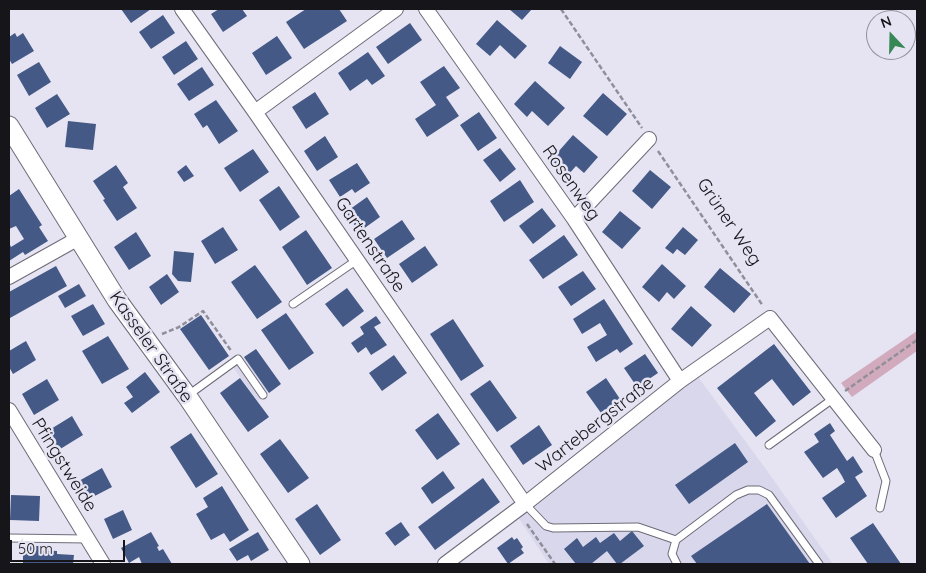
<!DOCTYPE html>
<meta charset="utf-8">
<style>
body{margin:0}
#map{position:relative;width:926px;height:573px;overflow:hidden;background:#e6e4f3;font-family:Quicksand,sans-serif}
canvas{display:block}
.frame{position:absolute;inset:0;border:10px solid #16161a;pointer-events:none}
.north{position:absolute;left:866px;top:10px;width:50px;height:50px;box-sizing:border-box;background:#e6e4f3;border:1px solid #93929c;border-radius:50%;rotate:339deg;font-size:14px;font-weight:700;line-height:20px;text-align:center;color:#16161a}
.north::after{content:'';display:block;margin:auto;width:18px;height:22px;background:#378757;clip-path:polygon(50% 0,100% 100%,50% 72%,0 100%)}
.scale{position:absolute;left:10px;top:540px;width:115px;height:22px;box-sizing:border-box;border:2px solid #16161a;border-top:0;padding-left:6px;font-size:15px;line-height:18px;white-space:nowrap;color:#16161a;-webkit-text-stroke:4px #e6e4f3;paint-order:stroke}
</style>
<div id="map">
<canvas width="926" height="573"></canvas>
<div class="frame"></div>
<div class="north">N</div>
<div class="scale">50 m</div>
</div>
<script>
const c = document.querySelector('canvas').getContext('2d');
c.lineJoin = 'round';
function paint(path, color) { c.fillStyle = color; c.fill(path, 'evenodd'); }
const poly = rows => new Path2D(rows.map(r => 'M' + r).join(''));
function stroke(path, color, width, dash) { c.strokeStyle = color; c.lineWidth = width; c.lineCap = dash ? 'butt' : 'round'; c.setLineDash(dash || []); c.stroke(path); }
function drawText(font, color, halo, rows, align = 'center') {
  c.font = font + ' Quicksand,sans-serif'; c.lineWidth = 5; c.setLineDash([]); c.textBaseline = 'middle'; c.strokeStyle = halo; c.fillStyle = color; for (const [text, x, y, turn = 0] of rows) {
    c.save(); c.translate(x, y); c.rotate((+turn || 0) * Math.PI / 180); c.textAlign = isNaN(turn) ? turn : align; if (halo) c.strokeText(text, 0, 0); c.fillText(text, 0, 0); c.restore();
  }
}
paint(poly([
 [244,357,269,393,258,401,232,366],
 [690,366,768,472,833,564,549,564,510,505]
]), '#d9d7ec');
paint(poly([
 [917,331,917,351,852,397,841,383]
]), '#d2aabe');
paint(poly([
 [121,9,151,9,131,23],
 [219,9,242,9,247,16,223,32,211,14],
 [306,9,339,9,347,21,304,49,286,22],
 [509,9,532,9,522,20],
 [163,15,175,33,151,49,139,32],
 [497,20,527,46,515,59,500,45,490,56,476,44],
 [410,23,422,40,388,64,376,47],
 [15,33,17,37,23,33,34,51,12,64,9,59,9,37],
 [277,36,292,58,266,75,252,53],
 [186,41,198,59,174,75,162,57],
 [560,46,582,62,570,79,548,63],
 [368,52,385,76,372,85,367,79,350,91,338,73],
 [39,62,51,82,29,96,17,75],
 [444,66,460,88,446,97,459,116,427,137,415,119,436,105,420,82],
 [202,67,214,85,189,101,177,84],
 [535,81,565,108,548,126,532,111,527,117,514,104],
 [315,92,329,114,306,129,292,107],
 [603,93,627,114,607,136,583,116],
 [57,94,70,114,47,128,35,108],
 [216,100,238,131,219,144,207,125,203,128,194,114],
 [479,112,497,138,478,151,460,125],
 [68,121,96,124,93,150,65,147],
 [573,135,598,157,584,173,576,166,568,175,551,160],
 [325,136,338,157,317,171,304,151],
 [500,148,516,169,500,182,483,160],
 [253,149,269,172,240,192,224,168],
 [357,163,370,183,355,193,352,189,340,197,329,180],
 [116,165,128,183,123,187,137,208,117,221,103,200,105,199,93,181],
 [186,165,194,176,184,182,177,172],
 [650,170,671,187,652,209,632,191],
 [520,180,534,202,504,222,490,201],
 [279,186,300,217,280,231,259,200],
 [19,189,42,225,39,227,48,241,25,255,23,252,9,261,9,243,11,247,24,239,16,226,9,229,9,196],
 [367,197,380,217,359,232,346,212],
 [542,208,556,226,533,244,519,226],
 [620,211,641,228,622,249,602,232],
 [402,220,415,239,387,258,374,239],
 [223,227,238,250,215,264,201,241],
 [683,227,698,240,685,255,677,249,673,254,665,248],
 [306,230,332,268,307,285,282,247],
 [136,232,151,256,129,270,114,247],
 [564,235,578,255,543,279,529,260],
 [425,246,438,265,412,283,399,264],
 [174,251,194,253,191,282,178,281,172,274],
 [662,264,686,286,674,299,667,292,659,302,642,287],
 [255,265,282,302,257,319,231,282],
 [56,266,67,286,10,318,9,315,9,292],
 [720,268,751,294,734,313,704,287],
 [583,271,596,289,571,306,558,287],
 [167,274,179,292,161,305,149,287],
 [79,284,86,296,65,308,58,296],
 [347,288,364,311,343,327,325,304],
 [604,299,633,344,620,353,617,349,596,362,587,347,607,335,600,323,582,334,573,319],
 [93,304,105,324,83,336,71,316],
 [691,306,712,325,692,347,671,329],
 [286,313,314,353,289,370,261,330],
 [201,315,229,356,209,370,180,329],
 [376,316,381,323,374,327,387,345,371,355,366,347,358,353,351,343,364,334,360,327],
 [453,319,484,366,461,381,430,334],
 [108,336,129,369,102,384,82,351],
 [26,341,36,360,13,374,9,367,9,351],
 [774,344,811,392,793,406,772,379,754,393,776,421,756,437,717,388],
 [256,349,281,384,269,393,244,357],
 [645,354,658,373,637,387,624,368],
 [394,355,407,373,382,391,369,373],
 [145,372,160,392,132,413,124,403,133,397,126,387],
 [240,378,269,417,248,432,220,393],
 [606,378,620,399,601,413,586,392],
 [47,379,59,400,34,415,22,394],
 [490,380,517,418,497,432,470,394],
 [438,413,460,444,437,460,415,430],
 [72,416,83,435,57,451,46,432],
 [830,423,835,431,830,435,847,461,853,456,863,472,855,477,867,496,836,518,822,498,845,482,842,476,837,468,823,478,804,452,819,442,814,434],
 [539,425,552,445,523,465,510,446],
 [191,433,218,474,196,488,170,447],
 [280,439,309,478,288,493,260,454],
 [735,443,748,462,689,504,675,485],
 [102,468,112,487,87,500,77,482],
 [443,471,455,488,432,504,421,488],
 [483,478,500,502,435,550,418,527],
 [222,486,249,530,230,542,224,533,211,540,196,514,208,507,203,498],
 [11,495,40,496,39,521,10,520],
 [317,504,341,540,320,555,295,519],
 [767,504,810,564,697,564,691,556],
 [123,510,132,530,113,539,104,519],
 [401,522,410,535,395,546,385,533],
 [873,523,901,564,868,564,850,538],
 [632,531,644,546,620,564,617,564,607,551,591,564,576,564,564,549,577,538,583,547,596,537,600,543,614,533,620,541],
 [151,532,159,546,157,547,159,551,163,549,172,564,142,564,139,557,129,563,121,548],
 [258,532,269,550,251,561,248,555,237,561,229,549],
 [512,537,514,540,517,538,523,547,521,549,524,553,508,564,497,548],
 [23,546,40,546,40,550,57,551,57,554,74,555,73,564,23,564]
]), '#445985');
const lane = poly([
 [293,304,357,260],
 [187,396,238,359,263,395],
 [769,445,834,398],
 [874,450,886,481,880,508],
 [525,504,546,526,553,528,638,527,676,540,736,495,748,490,759,490,769,495,819,564],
 [9,538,88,539],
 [676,540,672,554,677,564]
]);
const street = poly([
 [182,9,255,112,525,504],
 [426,9,574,219,680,381],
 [255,112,396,9],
 [574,219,649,139],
 [9,277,77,239],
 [9,410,103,564],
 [445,564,525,504,680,381,770,318,874,450]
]);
const secondary = poly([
 [9,126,117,300,187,396,300,564]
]);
stroke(lane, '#6d6b77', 9);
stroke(street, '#6d6b77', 16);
stroke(secondary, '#6d6b77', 21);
stroke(poly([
 [561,9,642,128],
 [658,151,763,306],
 [162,334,179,327,203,311,232,352],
 [845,391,917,340],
 [527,524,555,564]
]), '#908f99', 2.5, [5, 2.5]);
stroke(lane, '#fff', 7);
stroke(street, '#fff', 14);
stroke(secondary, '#fff', 19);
drawText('18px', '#16161a', '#e6e4f3', [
 ["Rosenweg",571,183,55],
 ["Grüner Weg",729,222,56],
 ["Gartenstraße",370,245,56],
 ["Kasseler Straße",151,347,55],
 ["Wartebergstraße",595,425,-38],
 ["Pfingstweide",64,465,58]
]);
</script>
